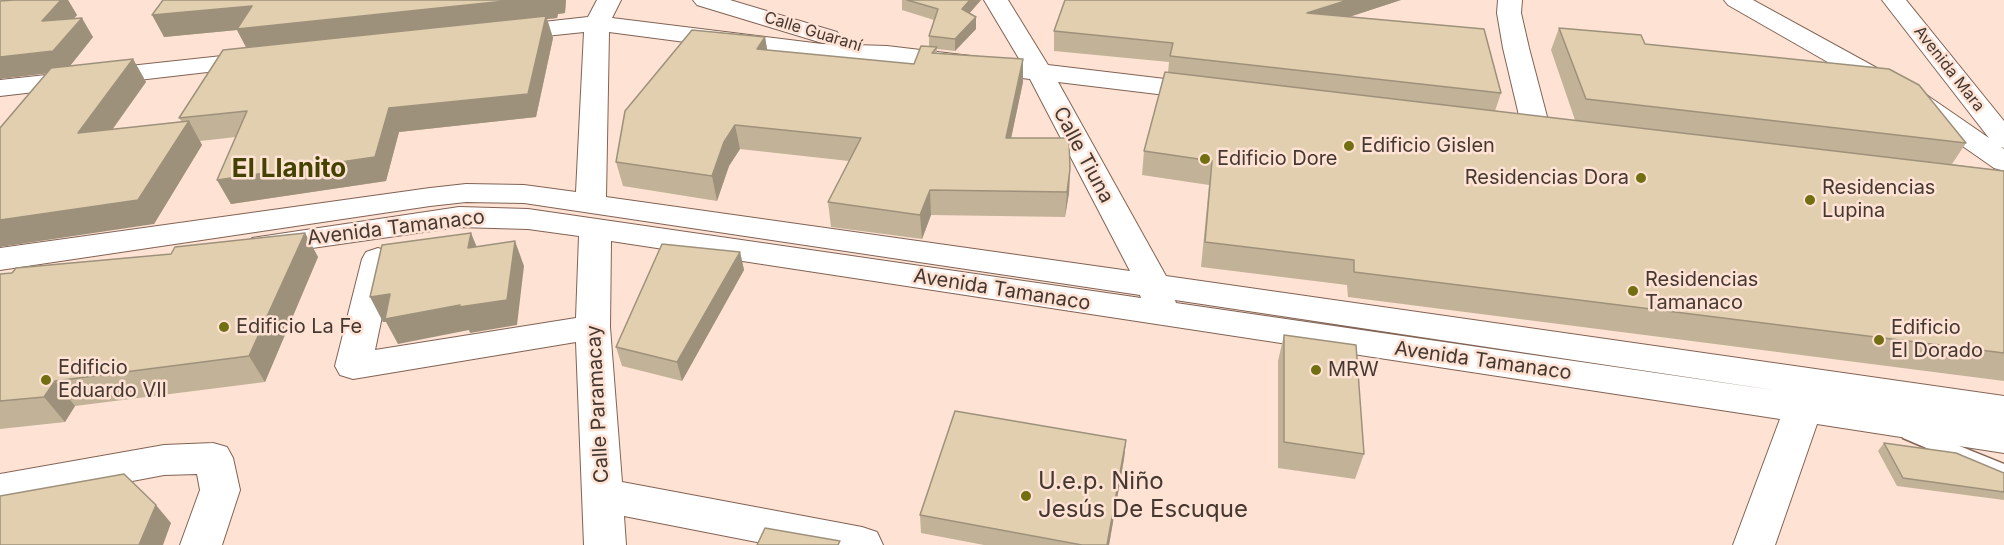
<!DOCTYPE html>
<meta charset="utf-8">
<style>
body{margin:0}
canvas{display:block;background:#fee2d4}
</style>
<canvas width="2004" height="545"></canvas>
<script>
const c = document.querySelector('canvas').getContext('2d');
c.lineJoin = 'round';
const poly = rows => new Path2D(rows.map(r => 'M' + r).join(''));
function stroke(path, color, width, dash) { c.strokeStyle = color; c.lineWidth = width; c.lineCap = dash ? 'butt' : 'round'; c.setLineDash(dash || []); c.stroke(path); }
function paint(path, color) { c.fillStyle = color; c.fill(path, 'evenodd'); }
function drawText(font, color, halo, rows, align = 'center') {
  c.font = font + ' Inter,sans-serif'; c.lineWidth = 5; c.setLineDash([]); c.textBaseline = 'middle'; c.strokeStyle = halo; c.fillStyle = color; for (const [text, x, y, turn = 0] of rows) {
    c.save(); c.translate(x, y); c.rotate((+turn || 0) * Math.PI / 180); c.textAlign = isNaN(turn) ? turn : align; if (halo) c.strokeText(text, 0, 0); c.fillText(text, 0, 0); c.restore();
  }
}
const service = poly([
 [1910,426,2004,464,2004,481,1903,438,1900,433,1903,428,1910,426]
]);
const minor = poly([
 [597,0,621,0,612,18,822,44,887,46,1021,62,984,0,1008,0,1048,65,1207,84,1216,86,1220,92,1216,98,1207,100,1058,82,1166,276,2004,396,2004,453,1817,424,1775,545,1733,545,1780,419,611,241,610,327,622,482,862,527,877,532,883,545,772,545,624,516,626,545,584,545,576,342,353,379,340,375,335,366,362,259,366,252,378,248,390,252,394,259,375,350,576,318,579,236,528,229,459,227,263,255,252,252,247,245,252,238,459,207,528,209,1141,298,1140,295,524,203,466,202,430,206,0,270,0,248,430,188,466,184,524,185,576,192,584,32,507,40,498,38,495,33,498,28,507,26,588,17,597,0],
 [609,32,822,60,887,62,1030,79,1130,271,606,197,609,32],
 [1175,300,1780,391,1176,303,1175,300],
 [693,0,730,0,837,32,840,37,837,42,828,44,819,42,697,5,693,0],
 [1498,0,1522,0,1521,13,1529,48,1550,128,1546,134,1536,136,1526,134,1522,128,1503,48,1497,13,1498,0],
 [1724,0,1753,0,1928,96,1989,138,1882,0,1906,0,2004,121,2004,148,2001,147,2004,149,2004,171,1994,168,1908,108,1728,5,1724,0],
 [259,52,268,55,272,60,268,65,0,96,0,80,259,52],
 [213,443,227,447,233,458,240,490,222,545,180,545,200,490,197,474,164,475,0,506,0,474,164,445,213,443]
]);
stroke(service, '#826354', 3);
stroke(minor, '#826354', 2);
paint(service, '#fff');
paint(minor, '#fff');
paint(poly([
 [14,0,68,0,77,15,74,18,93,37,70,66,133,59,146,82,113,129,182,122,179,118,246,47,237,30,164,37,163,0,566,0,565,13,558,14,557,18,547,19,553,38,536,117,399,132,386,181,231,204,217,180,236,137,200,141,202,145,154,224,47,73,0,79,0,1],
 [902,0,981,0,969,13,976,29,955,51,937,49,937,53,1023,59,1023,82,1011,138,1070,169,1069,193,1065,217,931,215,922,239,831,227,828,202,849,161,740,149,729,166,717,201,623,186,616,162,765,37,767,50,914,64,929,47,929,36,934,20,902,10],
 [1401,0,1349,17,1501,93,1495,111,1575,120,1551,50,1559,28,1645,44,1966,143,1952,164,2004,171,2004,381,1348,297,1347,285,1201,267,1209,185,1142,175,1144,151,1168,73,1169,62,1054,51,1054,31],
 [305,233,318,257,265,382,75,406,65,422,0,429,0,274,171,254],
 [740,252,744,270,682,381,622,366,616,347],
 [1284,335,1364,454,1355,479,1278,468,1278,361],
 [1126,440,1124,459,1109,545,984,545,921,533,920,515],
 [1884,443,2004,473,2004,500,1897,486,1878,451]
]), '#c2b297');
paint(poly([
 [61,0,68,0,77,15,54,41,42,21],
 [515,0,566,0,565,13,558,14,557,18,547,19,553,38,536,117,399,132,386,181,231,204,217,180,375,157,248,51,237,30,164,37,152,15,252,6],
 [970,0,981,0,963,21,962,9],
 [1348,0,1401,0,1303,32,1307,13],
 [976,17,976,29,955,51,955,39],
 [82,18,93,37,66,71,0,79,0,57],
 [765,37,769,60,757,49],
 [133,59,146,82,93,156,78,133],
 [1023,59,1023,82,1006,162,1006,138],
 [189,121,202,145,154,224,0,247,0,220],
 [735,125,740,149,729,166,717,201,712,176,724,142],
 [1070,169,1069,193,1065,217,1067,192],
 [930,190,931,215,922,239,920,215],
 [305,233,318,257,265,382,249,356],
 [471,233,481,257,468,248],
 [515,241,524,266,517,325,470,333,469,330,398,344,386,322,383,322,370,297,390,294,460,305],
 [740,252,744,270,682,381,677,362],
 [55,381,75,406,65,422,44,397],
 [1126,440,1124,459,1109,545,1107,545],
 [156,505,171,523,163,545,139,545]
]), '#9e917b');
const building = poly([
 [14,0,61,0,42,21,82,18,53,51,0,57,0,1,14,0],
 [163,0,515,0,237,29,252,6,152,15,163,0],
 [907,0,970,0,962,9,976,17,955,39,929,36,938,9,907,0],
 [1065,0,1348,0,1307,13,1484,29,1501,93,1170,56,1173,43,1054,31,1065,0],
 [546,16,528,94,389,108,375,157,217,180,247,111,179,118,223,50,546,16],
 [1559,28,1641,35,1645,44,1889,69,1919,85,1966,143,1586,99,1559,28],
 [692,30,765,37,757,49,914,64,921,46,937,47,932,53,1023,59,1006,138,1069,138,1070,169,1067,192,930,190,920,215,828,202,861,138,735,125,724,142,712,176,616,162,625,111,692,30],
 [133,59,78,133,189,121,138,200,0,220,0,128,51,68,133,59],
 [1165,72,2004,171,2004,353,1354,272,1354,260,1205,242,1212,161,1144,151,1165,72],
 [305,233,249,356,55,381,44,397,0,401,0,274,12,273,16,268,171,254,175,247,305,233],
 [471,233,468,248,515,241,507,300,459,307,460,305,385,319,390,294,370,297,382,245,471,233],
 [662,244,740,252,677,362,616,347,662,244],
 [1284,335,1356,345,1364,454,1284,442,1284,335],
 [955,411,1126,440,1107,545,1082,545,920,515,955,411],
 [1884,443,1956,453,2004,473,2004,492,1903,478,1884,443],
 [124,474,156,505,139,545,0,545,0,496,124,474],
 [765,528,840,541,838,545,757,545,765,528]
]);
paint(building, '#e2cfb0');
stroke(building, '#9e917b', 1.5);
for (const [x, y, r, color] of [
 [1349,146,6,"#716f11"],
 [1205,159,6,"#716f11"],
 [1641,178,6,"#716f11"],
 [1810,200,6,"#716f11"],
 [1633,291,6,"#716f11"],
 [224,327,6,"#716f11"],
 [1879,340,6,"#716f11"],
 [1316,370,6,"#716f11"],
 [46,380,6,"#716f11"],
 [1026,496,6,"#716f11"]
]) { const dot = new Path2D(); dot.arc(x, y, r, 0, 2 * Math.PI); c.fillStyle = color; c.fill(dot); stroke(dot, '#fee2d4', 2); }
drawText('16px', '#453831', '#fee2d4', [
 ["Calle Guaraní",813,32,17],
 ["Avenida Mara",1949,69,52]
]);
drawText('20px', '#453831', '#fee2d4', [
 ["Edificio Gislen",1361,146],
 ["Edificio Dore",1217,159],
 ["Residencias Dora",1629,178,"right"],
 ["Residencias",1822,188],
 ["Lupina",1822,211],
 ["Residencias",1645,280],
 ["Tamanaco",1645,303],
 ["Edificio La Fe",236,327],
 ["Edificio",1891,328],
 ["El Dorado",1891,351],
 ["Edificio",58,368],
 ["Eduardo VII",58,391],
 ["MRW",1328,370]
], 'left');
drawText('20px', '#453831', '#fee2d4', [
 ["Calle Tiuna",1083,155,62],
 ["Avenida Tamanaco",396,228,-7],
 ["Avenida Tamanaco",1002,290,9],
 ["Avenida Tamanaco",1483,361,8],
 ["Calle Paramacay",598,404,-93]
]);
drawText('24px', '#453831', '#fee2d4', [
 ["U.e.p. Niño",1038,482],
 ["Jesús De Escuque",1038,510]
], 'left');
drawText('bold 26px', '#434200', '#fee2d4', [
 ["El Llanito",289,169]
]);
</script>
